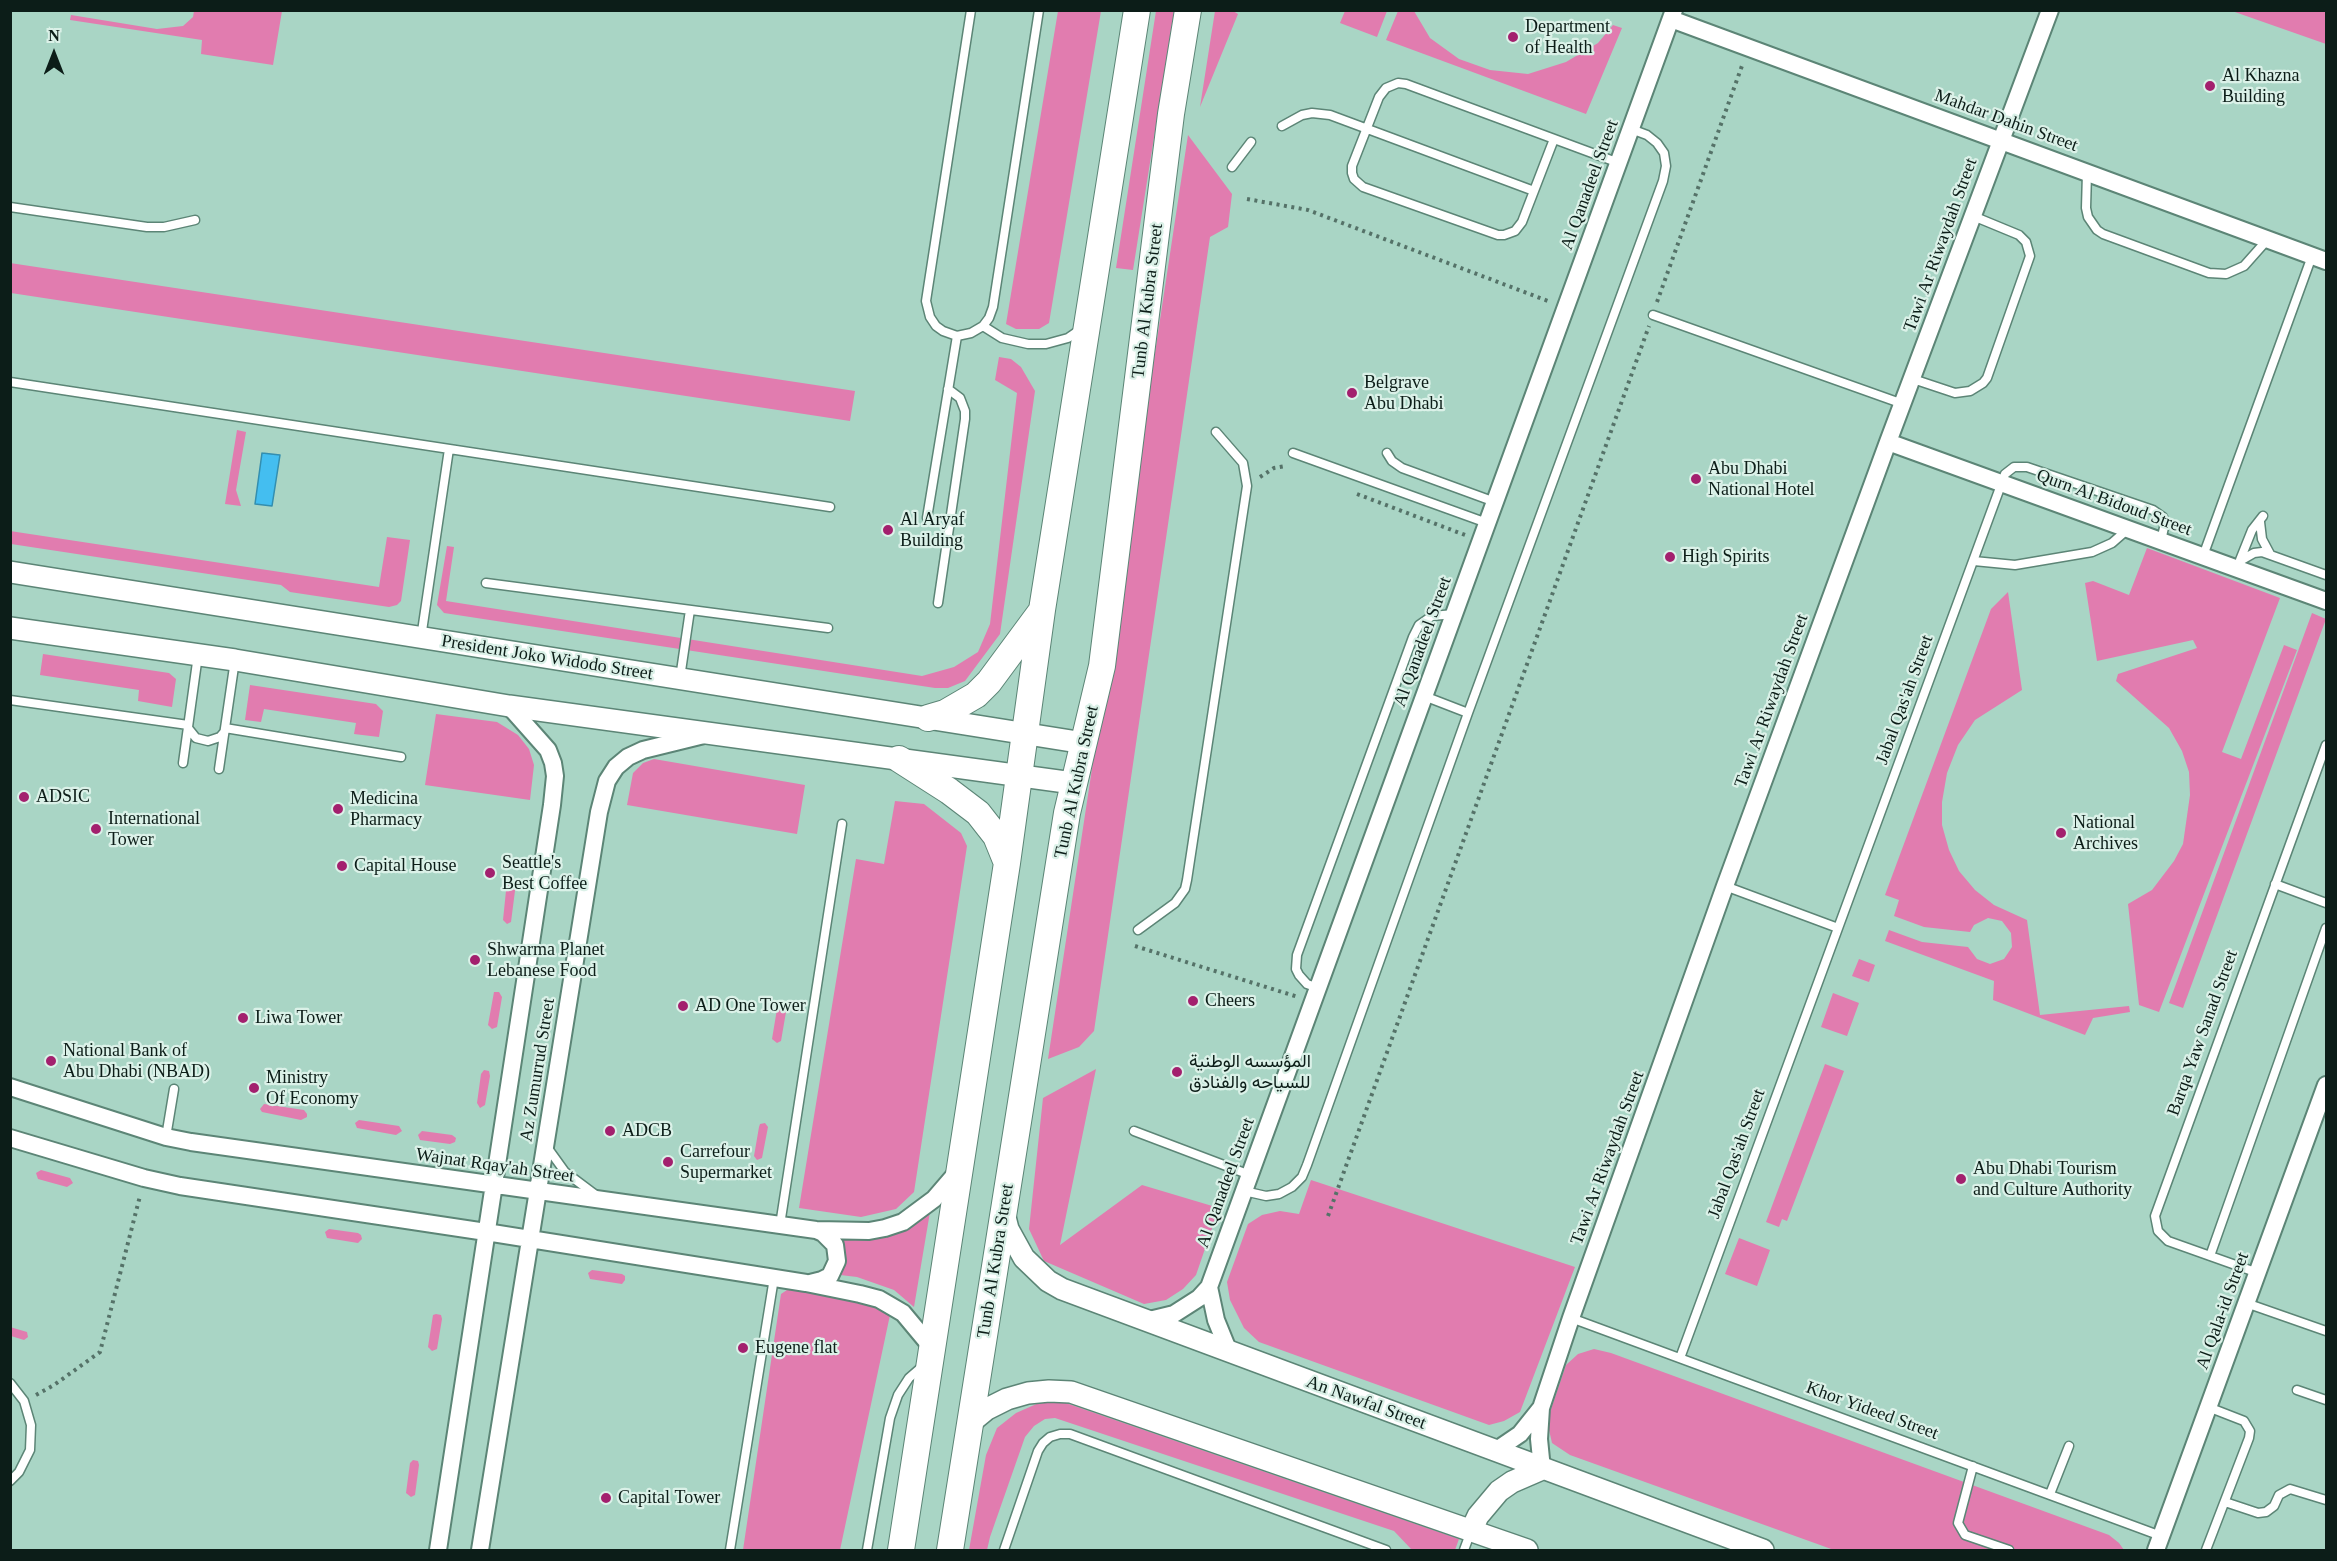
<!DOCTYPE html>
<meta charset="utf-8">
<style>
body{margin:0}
#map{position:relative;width:2337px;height:1561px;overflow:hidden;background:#a9d5c5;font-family:"Times New Roman",serif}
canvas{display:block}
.frame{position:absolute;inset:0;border:12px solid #0c1d18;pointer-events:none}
.north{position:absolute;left:24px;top:24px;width:60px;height:60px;-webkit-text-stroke:4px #dbf1e8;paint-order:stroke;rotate:0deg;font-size:16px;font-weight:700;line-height:24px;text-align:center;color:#0c1d18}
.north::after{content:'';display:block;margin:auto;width:21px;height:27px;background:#0c1d18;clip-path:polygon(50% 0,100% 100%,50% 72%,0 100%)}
</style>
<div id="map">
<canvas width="2337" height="1561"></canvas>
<div class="frame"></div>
<div class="north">N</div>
</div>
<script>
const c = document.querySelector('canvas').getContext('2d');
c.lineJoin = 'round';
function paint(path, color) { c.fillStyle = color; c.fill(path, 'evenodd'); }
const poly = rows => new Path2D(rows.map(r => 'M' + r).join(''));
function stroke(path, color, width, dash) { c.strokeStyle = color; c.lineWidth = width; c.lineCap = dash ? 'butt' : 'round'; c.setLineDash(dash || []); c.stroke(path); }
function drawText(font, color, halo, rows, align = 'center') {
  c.font = font + ' "Times New Roman",Vazirmatn,serif'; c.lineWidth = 4.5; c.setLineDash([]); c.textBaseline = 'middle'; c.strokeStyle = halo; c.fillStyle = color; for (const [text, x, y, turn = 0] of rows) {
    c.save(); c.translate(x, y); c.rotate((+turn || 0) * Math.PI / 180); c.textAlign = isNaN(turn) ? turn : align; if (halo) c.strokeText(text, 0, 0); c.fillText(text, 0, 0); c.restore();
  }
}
paint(poly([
 [194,11,282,11,273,65,201,54,202,40,70,20,71,15,157,29,183,26,193,17],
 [1058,11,1101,11,1049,323,1039,329,1016,329,1006,324],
 [1156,11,1174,11,1133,270,1116,268],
 [1215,11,1233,11,1238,14,1200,107],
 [1345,11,1345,10,1387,11,1377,37,1340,23],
 [1398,11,1414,11,1430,38,1459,59,1490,70,1528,74,1566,62,1598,43,1613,25,1622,28,1586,114,1386,40],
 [2232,11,2326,11,2326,44],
 [1188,135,1232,194,1228,227,1210,237,1094,1031,1079,1047,1048,1059],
 [10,263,855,391,850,421,11,293],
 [999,357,1011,359,1021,367,1035,391,1000,634,965,681,948,688,935,688,444,613,437,605,447,546,454,547,446,601,922,676,954,667,978,652,990,624,1017,393,995,380],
 [237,430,246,432,236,490,241,506,225,504],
 [10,531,379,587,387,537,410,540,401,601,397,605,389,607,290,592,281,585,11,544],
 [2147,548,2280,598,2222,752,2241,759,2284,645,2297,650,2159,1012,2139,1005,2128,904,2152,890,2174,861,2183,844,2190,795,2189,772,2182,751,2169,728,2116,681,2118,674,2197,648,2193,640,2097,661,2085,583,2093,581,2129,595],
 [2008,592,2022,690,1975,720,1958,745,1947,773,1942,802,1942,825,1949,850,1959,871,1975,890,1994,905,2027,920,2040,1015,2129,1006,2130,1012,2093,1018,2085,1035,1993,1000,1994,981,1885,941,1889,930,1922,942,1968,947,1977,959,1990,964,2004,959,2012,947,2011,933,2002,921,1988,918,1974,925,1970,932,1924,927,1894,916,1899,900,1885,895,1991,609],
 [2312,613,2326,619,2183,1008,2169,1003],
 [43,654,169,673,176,679,172,707,138,701,139,690,40,675],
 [250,685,376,704,383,711,379,737,354,734,356,723,264,709,261,722,245,720],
 [436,714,497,722,518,735,529,749,534,765,530,800,425,785],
 [654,759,805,785,797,834,627,805,633,773,643,763],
 [895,801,924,804,961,833,967,846,914,1192,896,1209,861,1217,799,1208,856,859,884,864],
 [513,877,516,883,511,922,507,924,503,920,507,881,509,878],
 [1859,959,1875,965,1869,982,1852,976],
 [494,992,499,992,502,997,497,1027,492,1029,488,1025],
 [1833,993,1859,1003,1847,1036,1821,1027],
 [780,1006,785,1007,786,1012,781,1041,777,1043,772,1039,777,1009],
 [1825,1064,1844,1071,1787,1221,1782,1219,1779,1227,1766,1222],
 [1096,1069,1060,1245,1142,1185,1219,1208,1196,1275,1183,1289,1166,1300,1144,1304,1044,1261,1029,1229,1043,1098],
 [484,1070,489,1071,490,1076,485,1105,480,1108,477,1103,481,1074],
 [264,1104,304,1110,307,1114,307,1117,301,1120,262,1112,260,1109],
 [359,1120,399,1126,402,1131,396,1135,357,1128,355,1123],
 [765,1123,768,1127,762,1158,757,1160,754,1156,759,1127,760,1124],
 [422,1131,452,1135,456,1138,455,1142,450,1144,420,1140,418,1135],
 [41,1170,70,1178,73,1183,67,1187,38,1179,36,1173],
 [1311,1180,1575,1267,1520,1412,1504,1421,1489,1425,1259,1342,1244,1328,1230,1300,1227,1282,1248,1224,1262,1215,1280,1211,1299,1214],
 [930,1212,914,1307,894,1290,857,1277,832,1274,844,1258,845,1248,841,1236],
 [329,1229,358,1233,361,1235,362,1239,358,1243,327,1238,325,1232],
 [1739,1238,1770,1250,1757,1286,1725,1274],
 [592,1270,622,1274,625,1276,625,1280,622,1284,590,1279,588,1273],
 [790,1288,848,1295,890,1315,840,1550,743,1550,781,1294],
 [436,1314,441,1315,442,1319,437,1349,432,1351,428,1347,433,1315],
 [10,1327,27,1332,28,1337,24,1340,11,1336],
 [1594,1349,1611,1353,2109,1535,2119,1543,2124,1550,1834,1550,1570,1455,1552,1443,1547,1421,1566,1365,1578,1354],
 [1041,1402,1063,1402,1459,1539,1455,1550,1412,1550,1394,1531,1055,1418,1045,1419,1034,1426,1025,1437,990,1537,987,1550,969,1550,986,1455,997,1428,1016,1413],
 [413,1460,418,1461,419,1465,415,1495,411,1497,406,1493,410,1463]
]), '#e17caf');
const water = poly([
 [262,453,280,455,272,506,255,504,262,453]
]);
paint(water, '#44bef0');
stroke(water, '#338eaf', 1.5);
const service = poly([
 [971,10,926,301,930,317,936,326,943,331,957,336,971,333,983,326,989,318,993,307,1039,10],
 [1282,126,1302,115,1312,113,1330,115,1534,191],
 [1554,139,1522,222,1515,231,1504,235,1498,235,1363,187,1354,179,1352,173,1352,166,1379,97,1386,88,1398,83,1406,84,1619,163],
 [1232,167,1251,142],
 [2087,173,2086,208,2088,217,2097,230,2103,234,2209,273,2226,274,2244,266,2268,239],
 [10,207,147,227,164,227,195,220],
 [1653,315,1903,404],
 [983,326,1002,338,1028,344,1046,344,1068,338,1081,329],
 [1913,379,1955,393,1970,391,1983,383,1987,378,2030,256,2026,242,2019,235,1973,216],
 [10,382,830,507],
 [1293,453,1487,523],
 [1387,453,1392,461,1402,468,1495,502],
 [927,518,957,336],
 [2260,522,2262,539,2270,554],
 [2203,556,2312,256],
 [2240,560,2252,530,2263,516],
 [1974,561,2015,565,2092,552,2112,543,2128,529],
 [2240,561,2254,553,2262,552,2326,575],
 [486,583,828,628],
 [938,603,965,419,965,411,960,398,948,389],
 [421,638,449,449],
 [680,678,690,610],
 [1424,696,1468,713],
 [10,700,188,725],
 [188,728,196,738,208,741,220,737,225,731],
 [225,728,401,757],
 [183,763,198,655],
 [219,769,235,660],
 [2275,884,2326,903],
 [1725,886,1838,928],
 [1138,930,1175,903,1185,889,1187,880,1247,486,1243,463,1216,432],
 [1318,988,1307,984,1299,975,1296,969,1297,955,1413,637,1419,625,1432,616,1454,614],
 [1134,1131,1250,1175],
 [166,1137,174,1089],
 [547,1147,565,1172,597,1196],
 [1244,1191,1266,1196,1279,1194,1292,1187,1302,1177,1307,1165,1468,713,1663,181,1666,166,1664,153,1657,143,1647,135,1631,129],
 [780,1225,842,824],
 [2210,1256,2326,928],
 [2258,1273,2168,1241,2158,1231,2155,1216,2326,745],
 [2246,1303,2326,1331],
 [1571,1318,2161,1536],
 [1680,1358,2005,474,2014,467,2027,467,2153,510,2163,517,2165,523,2161,541],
 [10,1383,24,1401,31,1425,30,1450,19,1472,10,1481],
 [2297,1390,2326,1400],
 [1973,1466,1958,1523,1965,1535,2009,1550],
 [2050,1494,2069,1446],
 [2225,1502,2258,1513,2266,1512,2274,1506,2279,1495,2290,1489,2326,1500],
 [730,1550,774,1278],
 [867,1550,890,1418,898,1395,909,1378,924,1365],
 [1004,1550,1038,1451,1043,1443,1050,1437,1060,1434,1070,1434,1386,1550],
 [1464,1550,1471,1531],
 [2206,1550,2249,1438,2250,1431,2244,1421,2208,1407]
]);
const minor = poly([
 [1671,19,2326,261],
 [1888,442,2326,601],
 [10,1087,166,1137,191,1142,816,1230,869,1231,885,1228,903,1222,934,1199,959,1170],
 [10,1138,144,1178,180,1186,486,1232,806,1283,860,1294,879,1299,903,1313,933,1349],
 [810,1283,822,1280,830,1276,837,1261,835,1245,823,1233,816,1230],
 [1209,1287,1216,1320,1229,1352],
 [1145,1321,1174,1314,1199,1298,1209,1287,1674,10],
 [1495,1451,1520,1434,1540,1409],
 [1542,1469,1539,1439,1541,1408,1571,1318,1725,886,1888,442,2050,10],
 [438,1550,552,805,555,776,553,763,548,750,509,706],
 [480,1550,599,812,607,781,616,767,628,757,643,750,704,735],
 [2156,1550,2326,1085]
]);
const tertiary = poly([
 [10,572,1084,743],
 [10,628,235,660,509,706,1073,783],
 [1004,1213,1008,1229,1024,1258,1048,1281,1062,1289,1763,1550],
 [970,1423,987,1409,1007,1399,1028,1393,1049,1391,1071,1392,1527,1550],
 [1471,1531,1478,1516,1499,1491,1512,1482,1542,1469]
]);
const primary = poly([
 [928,718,945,713,976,695,989,682,1040,613],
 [899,759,949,791,978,813,996,836,1007,863],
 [901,1550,1007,863,1042,610,1137,10],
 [950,1550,1067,813,1102,666,1171,114,1188,10]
]);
stroke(service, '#5c8576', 11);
stroke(minor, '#5c8576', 20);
stroke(tertiary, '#5c8576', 24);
stroke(primary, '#5c8576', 28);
stroke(poly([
 [1247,199,1308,210,1548,301],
 [1657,302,1743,63],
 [1260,477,1274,468,1286,466],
 [1357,494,1465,535],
 [1135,946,1298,997],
 [1328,1216,1649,326],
 [36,1395,54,1385,100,1352,140,1196]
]), '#557268', 4, [3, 4.5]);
stroke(service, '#fff', 8);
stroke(minor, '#fff', 16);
stroke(tertiary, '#fff', 21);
stroke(primary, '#fff', 26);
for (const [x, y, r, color] of [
 [1513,37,6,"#a3206e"],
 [2210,86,6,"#a3206e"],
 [1352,393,6,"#a3206e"],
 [1696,479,6,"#a3206e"],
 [888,530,6,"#a3206e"],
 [1670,557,6,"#a3206e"],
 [24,797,6,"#a3206e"],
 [338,809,6,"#a3206e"],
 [96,829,6,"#a3206e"],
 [2061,833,6,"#a3206e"],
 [342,866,6,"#a3206e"],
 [490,873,6,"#a3206e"],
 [475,960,6,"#a3206e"],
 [1193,1001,6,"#a3206e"],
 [683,1006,6,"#a3206e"],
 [243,1018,6,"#a3206e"],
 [51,1061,6,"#a3206e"],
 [1177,1072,6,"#a3206e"],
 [254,1088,6,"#a3206e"],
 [610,1131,6,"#a3206e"],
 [668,1162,6,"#a3206e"],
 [1961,1179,6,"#a3206e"],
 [743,1348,6,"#a3206e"],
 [606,1498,6,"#a3206e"]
]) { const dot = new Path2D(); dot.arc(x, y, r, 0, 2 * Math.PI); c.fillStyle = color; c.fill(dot); stroke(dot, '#dbf1e8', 2); }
drawText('18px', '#0c1d18', '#dbf1e8', [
 ["Department",1525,27],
 ["of Health",1525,48],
 ["Al Khazna",2222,76],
 ["Building",2222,97],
 ["Belgrave",1364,383],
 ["Abu Dhabi",1364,404],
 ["Abu Dhabi",1708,469],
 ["National Hotel",1708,490],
 ["Al Aryaf",900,520],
 ["Building",900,541],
 ["High Spirits",1682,557],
 ["ADSIC",36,797],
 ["Medicina",350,799],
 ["Pharmacy",350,820],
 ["International",108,819],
 ["Tower",108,840],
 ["National",2073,823],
 ["Archives",2073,844],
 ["Seattle's",502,863],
 ["Best Coffee",502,884],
 ["Capital House",354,866],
 ["Shwarma Planet",487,950],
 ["Lebanese Food",487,971],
 ["Cheers",1205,1001],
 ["AD One Tower",695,1006],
 ["Liwa Tower",255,1018],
 ["National Bank of",63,1051],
 ["Abu Dhabi (NBAD)",63,1072],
 ["المؤسسه الوطنية",1189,1062],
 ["للسياحه والفنادق",1189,1083],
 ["Ministry",266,1078],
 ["Of Economy",266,1099],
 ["ADCB",622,1131],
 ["Carrefour",680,1152],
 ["Supermarket",680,1173],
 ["Abu Dhabi Tourism",1973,1169],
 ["and Culture Authority",1973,1190],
 ["Eugene flat",755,1348],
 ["Capital Tower",618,1498]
], 'left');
drawText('18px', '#0c1d18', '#dbf1e8', [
 ["Mahdar Dahin Street",2006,121,20],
 ["Al Qanadeel Street",1590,185,-70],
 ["Tawi Ar Riwaydah Street",1941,245,-70],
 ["Tunb Al Kubra Street",1148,301,-83],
 ["Qurn Al Bidoud Street",2114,503,20],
 ["Al Qanadeel Street",1423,642,-70],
 ["President Joko Widodo Street",547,658,9],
 ["Jabal Qas'ah Street",1905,700,-70],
 ["Tawi Ar Riwaydah Street",1772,701,-70],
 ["Tunb Al Kubra Street",1077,782,-78],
 ["Barqa Yaw Sanad Street",2203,1033,-70],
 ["Az Zumurrud Street",538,1070,-81],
 ["Jabal Qas'ah Street",1737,1154,-70],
 ["Tawi Ar Riwaydah Street",1608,1158,-70],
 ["Wajnat Rqay'ah Street",495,1166,8],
 ["Al Qanadeel Street",1226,1183,-70],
 ["Tunb Al Kubra Street",996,1261,-81],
 ["Al Qala-id Street",2223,1311,-70],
 ["An Nawfal Street",1366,1403,20],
 ["Khor Yideed Street",1872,1411,20]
]);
</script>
